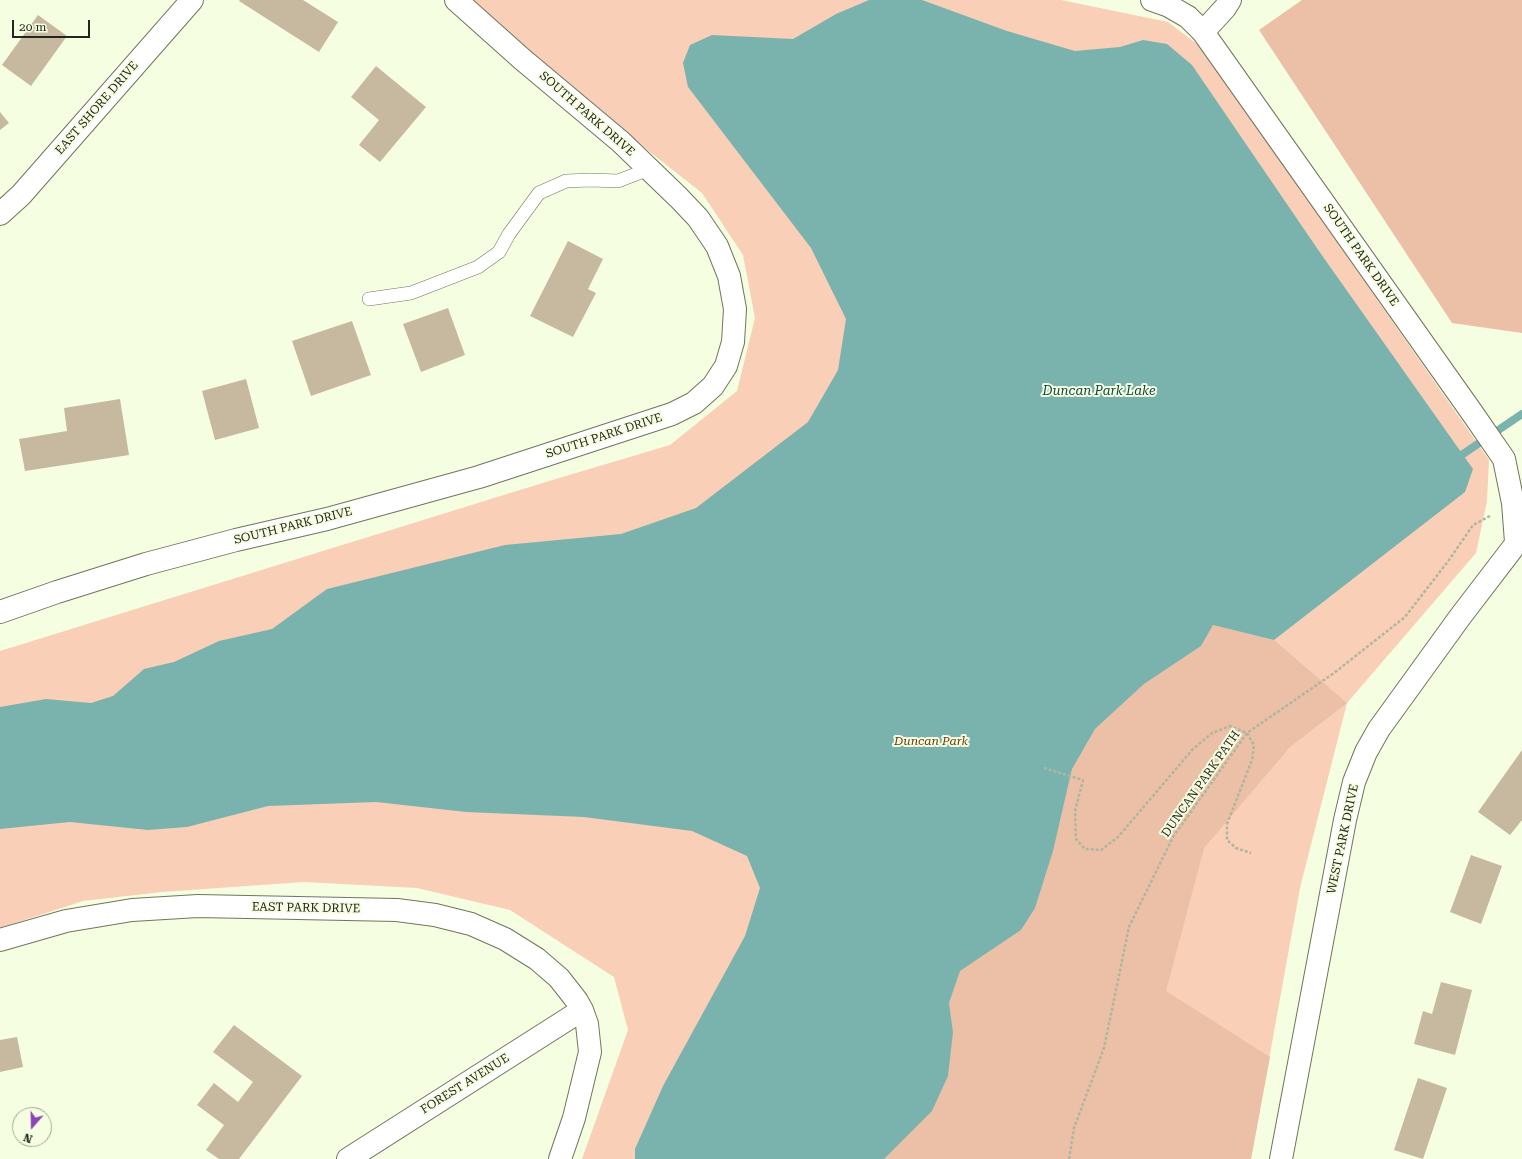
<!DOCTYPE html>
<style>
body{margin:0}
#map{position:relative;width:1522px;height:1159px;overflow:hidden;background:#f6fee1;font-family:"Roboto Serif",serif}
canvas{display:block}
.north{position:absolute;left:12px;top:1107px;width:40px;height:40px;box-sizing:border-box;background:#f6fee1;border:1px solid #a2a892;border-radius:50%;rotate:200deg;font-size:11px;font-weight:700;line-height:16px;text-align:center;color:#23261c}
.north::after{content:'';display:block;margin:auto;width:14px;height:18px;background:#8a44b7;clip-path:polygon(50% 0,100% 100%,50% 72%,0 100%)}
.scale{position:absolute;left:12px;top:20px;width:78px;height:18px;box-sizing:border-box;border:2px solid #23261c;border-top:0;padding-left:5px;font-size:12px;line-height:14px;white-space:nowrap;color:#23261c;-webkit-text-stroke:3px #f6fee1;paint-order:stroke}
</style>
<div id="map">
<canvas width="1522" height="1159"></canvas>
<div class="north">N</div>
<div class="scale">20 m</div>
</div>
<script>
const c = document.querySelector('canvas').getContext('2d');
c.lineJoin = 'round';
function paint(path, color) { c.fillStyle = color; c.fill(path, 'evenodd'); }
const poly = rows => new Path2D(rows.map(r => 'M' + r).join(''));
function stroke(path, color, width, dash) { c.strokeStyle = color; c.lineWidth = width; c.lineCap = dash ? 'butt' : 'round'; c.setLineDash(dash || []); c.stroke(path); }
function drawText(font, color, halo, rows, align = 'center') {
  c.font = font + ' "Roboto Serif",serif'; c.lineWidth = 4; c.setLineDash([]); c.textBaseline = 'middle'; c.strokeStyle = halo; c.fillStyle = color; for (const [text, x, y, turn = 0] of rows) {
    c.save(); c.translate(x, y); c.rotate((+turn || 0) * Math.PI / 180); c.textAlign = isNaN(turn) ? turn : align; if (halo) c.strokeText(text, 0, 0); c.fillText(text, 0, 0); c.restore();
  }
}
paint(poly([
 [457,0,1061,0,1168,22,1201,47,1489,460,1487,501,1476,553,1347,703,1300,888,1251,1159,582,1159,628,1030,614,977,510,910,417,888,304,882,162,892,83,901,0,928,0,651,549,481,670,445,737,391,755,318,743,255,702,193]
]), '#f9cfb7');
paint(poly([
 [1302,0,1522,0,1522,333,1452,323,1259,30],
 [1213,625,1274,640,1347,703,1290,747,1204,848,1166,991,1270,1057,1251,1159,884,1159,953,1032,949,1003,960,971,1021,930,1053,851,1072,769,1095,729,1144,684,1201,646]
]), '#ebc0a6');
paint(poly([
 [869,0,922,0,1007,31,1075,51,1120,47,1143,40,1167,44,1192,65,1321,254,1473,469,1465,492,1274,640,1213,625,1201,646,1144,684,1095,729,1072,769,1053,851,1035,908,1021,930,960,971,949,1003,953,1032,948,1076,932,1111,884,1159,635,1159,635,1149,663,1086,745,936,760,888,747,856,692,831,584,817,466,812,376,802,268,806,187,827,148,830,70,822,0,829,0,707,46,699,91,703,113,696,144,669,174,662,219,641,272,629,327,589,505,545,621,534,696,508,808,422,838,370,846,319,811,248,688,87,683,63,690,45,712,35,793,39,836,14]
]), '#7ab3ad');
stroke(poly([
 [1463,454,1522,414]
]), '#7ab3ad', 8);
paint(poly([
 [240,0,303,0,338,22,319,52,239,1],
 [38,15,67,36,31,86,2,65],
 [376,66,426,107,380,162,359,145,379,120,351,97],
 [0,112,9,123,0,130],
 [568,241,603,259,588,289,596,293,573,337,530,316],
 [448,308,465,355,421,372,403,324],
 [352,321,371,375,311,396,292,341],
 [246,379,259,428,215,440,202,391],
 [120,399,129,455,25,471,19,439,67,431,64,408],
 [1522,750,1522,820,1510,835,1478,812],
 [1471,855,1502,866,1481,924,1450,912],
 [1441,982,1472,990,1455,1055,1414,1044,1423,1011,1432,1014],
 [234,1025,302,1076,239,1159,219,1159,206,1150,224,1125,197,1105,214,1083,238,1102,253,1082,213,1052],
 [17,1037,23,1067,0,1072,0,1040],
 [1418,1078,1447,1088,1423,1159,1394,1150]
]), '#c6b99f');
const service = poly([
 [369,299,411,293,478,267,499,252,509,234,539,193,566,181,591,180,618,181,649,169]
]);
const minor = poly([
 [1152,0,1169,6,1188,17,1203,32,1473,414,1504,459,1513,503,1516,542],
 [1203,32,1225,8,1230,0],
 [0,214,21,195,192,0],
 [0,612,57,592,146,564,236,540,327,519,479,477,672,414,694,403,713,386,726,366,733,342,735,309,729,276,717,246,698,218,679,198,621,142,522,59,456,0],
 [0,940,66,921,132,910,198,906,397,910,435,915,471,924,505,939,537,959,559,978,577,1001,582,1010,587,1024,590,1052,574,1118,560,1159],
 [348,1159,582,1010],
 [1281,1159,1345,820,1354,782,1366,752,1379,729,1460,617,1522,536]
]);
stroke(service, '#6f765c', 14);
stroke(minor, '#6f765c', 24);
stroke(poly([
 [1044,768,1083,780,1075,811,1076,839,1085,849,1101,850,1118,837,1193,749,1212,733,1230,726,1247,733,1254,745,1252,760,1227,824,1227,840,1236,848,1251,853],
 [1069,1159,1074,1128,1104,1048,1129,927,1173,837,1247,733,1334,673,1405,617,1449,560,1473,525,1490,516]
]), '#afb69f', 2.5, [3, 2]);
stroke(service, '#fff', 13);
stroke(minor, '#fff', 22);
drawText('12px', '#23261c', '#f6fee1', [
 ["EAST SHORE DRIVE",97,108,-49],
 ["SOUTH PARK DRIVE",587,114,41],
 ["SOUTH PARK DRIVE",1361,255,55],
 ["SOUTH PARK DRIVE",604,436,-18],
 ["SOUTH PARK DRIVE",293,526,-14],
 ["DUNCAN PARK PATH",1201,784,-55],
 ["WEST PARK DRIVE",1343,839,-78],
 ["EAST PARK DRIVE",306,908,1],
 ["FOREST AVENUE",465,1084,-32]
]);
drawText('italic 12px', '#6a350e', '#f6fee1', [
 ["Duncan Park",931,741]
]);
drawText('italic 13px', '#0e4340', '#f6fee1', [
 ["Duncan Park Lake",1099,391]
]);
</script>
